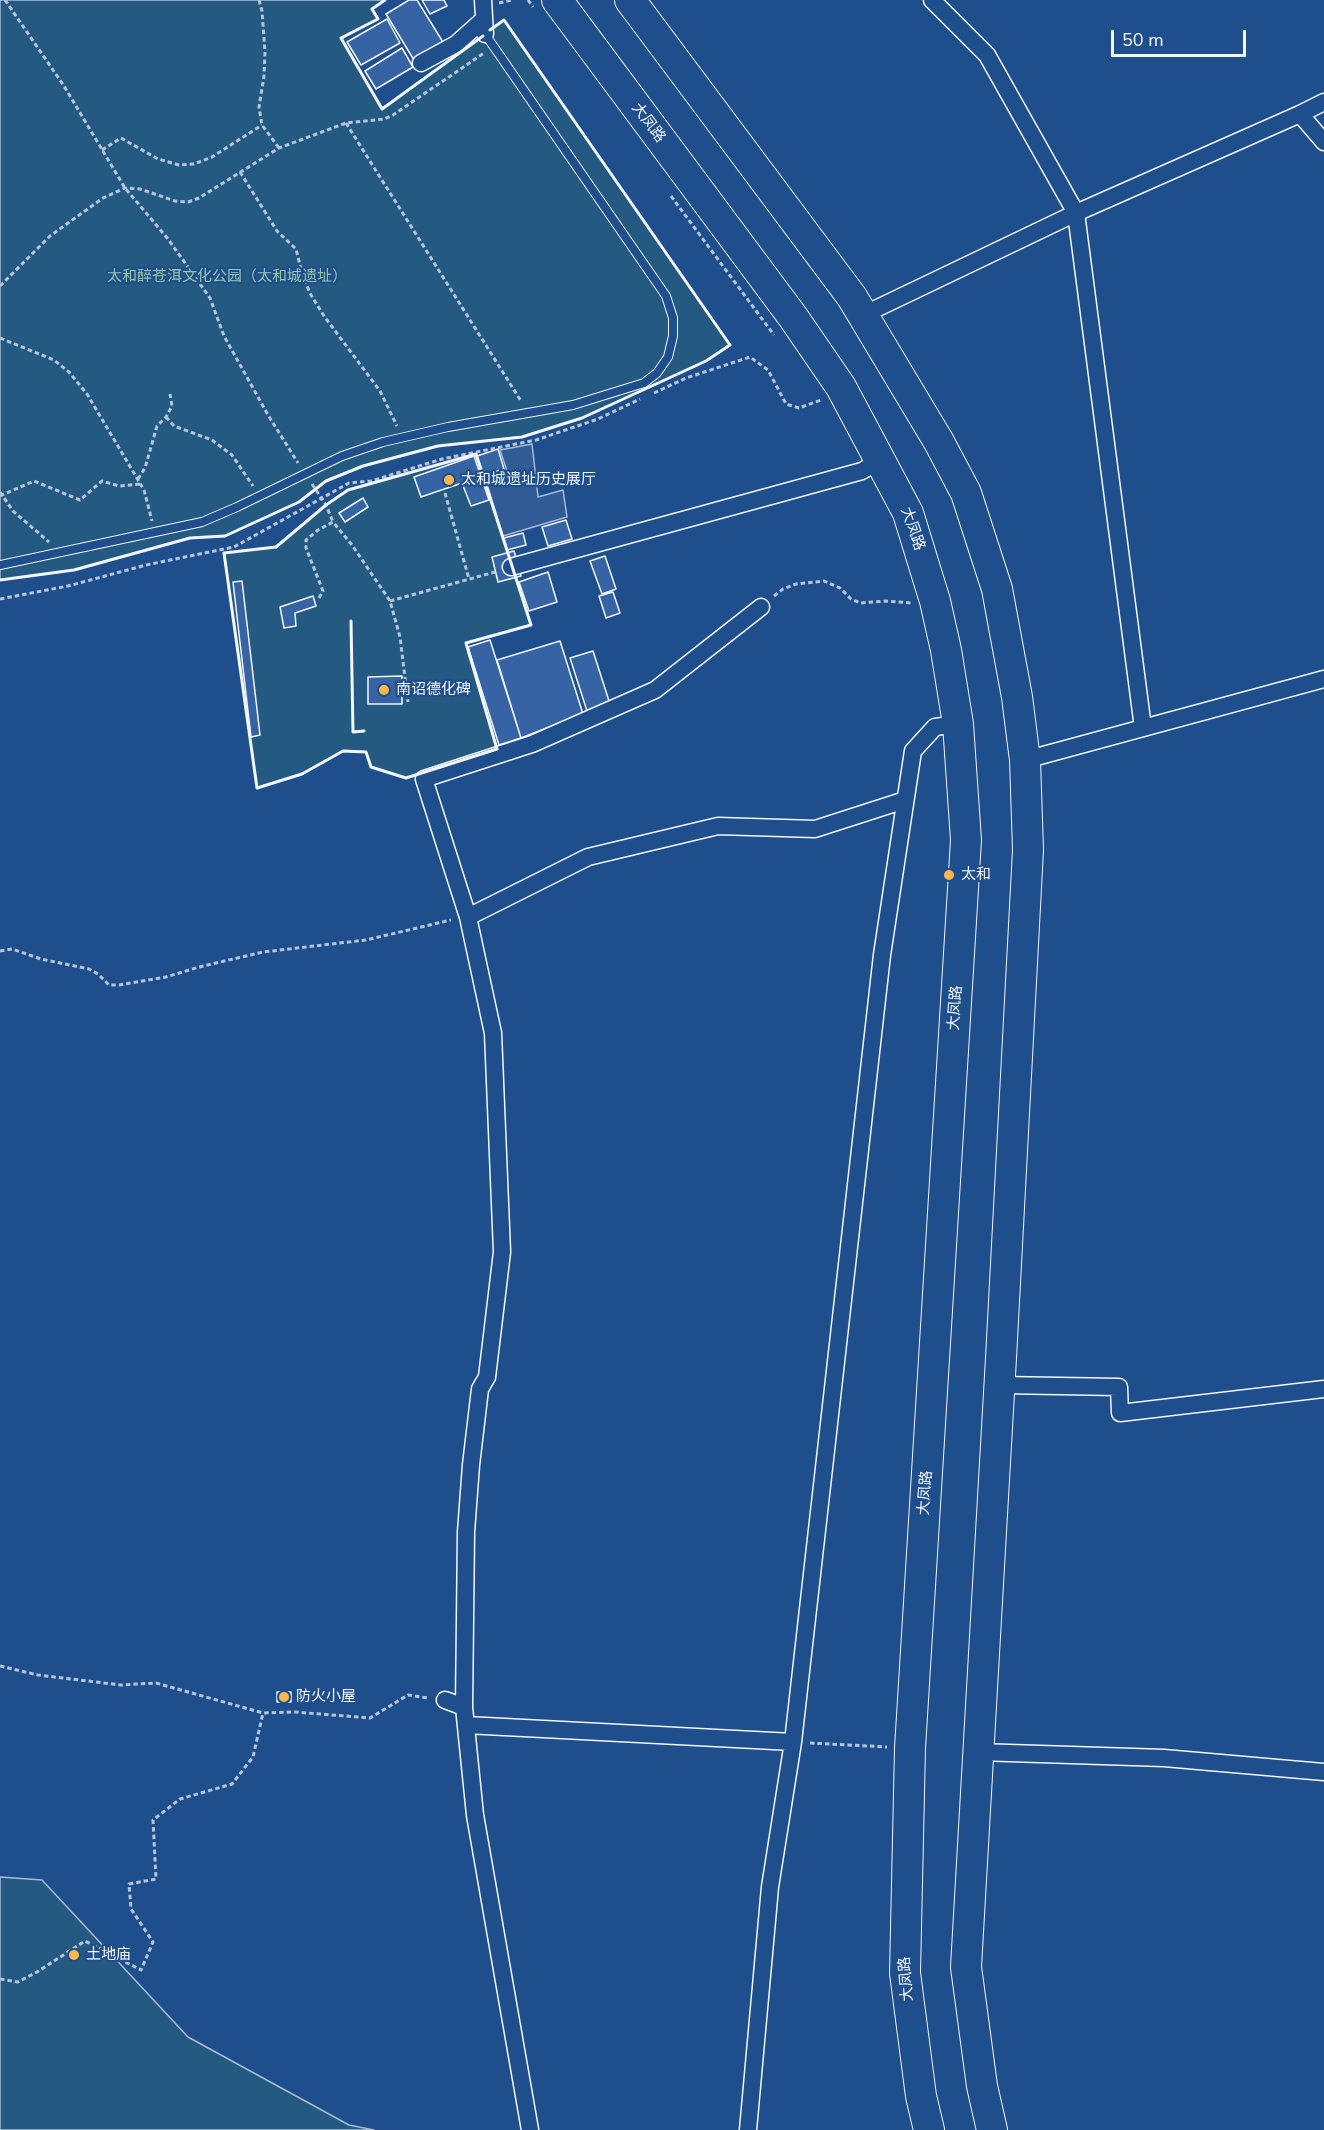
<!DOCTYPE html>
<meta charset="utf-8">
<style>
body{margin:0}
#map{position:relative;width:1324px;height:2130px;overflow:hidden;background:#1f4e8c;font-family:"Nunito Sans",sans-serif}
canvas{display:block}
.scale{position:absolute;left:1111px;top:30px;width:135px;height:27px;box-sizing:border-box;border:3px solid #f2f6ff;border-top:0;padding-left:8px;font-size:18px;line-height:21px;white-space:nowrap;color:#f2f6ff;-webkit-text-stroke:4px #1f4e8c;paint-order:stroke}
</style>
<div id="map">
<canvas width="1324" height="2130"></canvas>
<div class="scale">50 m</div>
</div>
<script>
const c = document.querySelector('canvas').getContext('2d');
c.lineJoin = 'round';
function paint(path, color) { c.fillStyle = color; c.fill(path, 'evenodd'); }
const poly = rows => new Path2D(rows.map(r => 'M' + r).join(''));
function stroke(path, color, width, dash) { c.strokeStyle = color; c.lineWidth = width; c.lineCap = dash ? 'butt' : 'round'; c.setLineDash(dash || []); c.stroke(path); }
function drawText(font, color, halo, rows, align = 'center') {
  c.font = font + ' "Nunito Sans","Noto Sans SC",sans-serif'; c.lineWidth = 4.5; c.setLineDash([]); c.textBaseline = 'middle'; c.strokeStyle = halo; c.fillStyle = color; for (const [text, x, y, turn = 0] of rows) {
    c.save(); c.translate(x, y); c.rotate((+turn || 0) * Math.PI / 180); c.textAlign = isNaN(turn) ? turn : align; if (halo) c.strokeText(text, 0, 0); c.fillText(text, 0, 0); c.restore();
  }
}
const green = poly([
 [0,0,385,0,372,9,378,19,341,39,383,109,504,20,730,345,706,361,582,418,522,437,438,446,363,466,326,481,299,502,225,536,190,538,74,570,0,580,0,0],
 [476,454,531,625,466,643,497,749,406,778,371,767,366,752,343,751,302,774,257,788,224,553,276,547,326,505,348,490,476,454],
 [0,1877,42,1880,188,2037,349,2125,374,2130,0,2130,0,1877]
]);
paint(green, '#245a82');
stroke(green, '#a8bbd7', 1.5);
const parking = poly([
 [532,444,538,497,563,490,567,517,503,536,485,478,507,471,500,450,532,444]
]);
paint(parking, '#305b95');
stroke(parking, '#a8bbd7', 1.5);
const building = poly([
 [409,0,417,0,446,47,417,65,386,14,409,0],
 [422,0,444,0,447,6,430,14,422,0],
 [387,19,400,43,361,65,347,42,387,19],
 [402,48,413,67,376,89,365,71,402,48],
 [498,449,504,469,483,475,477,456,498,449],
 [474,456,489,500,471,506,462,483,421,497,414,477,474,456],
 [363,498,368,507,345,522,339,513,363,498],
 [566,520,572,539,548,546,542,527,566,520],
 [523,533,526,545,507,550,504,538,523,533],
 [514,551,521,576,498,582,492,557,514,551],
 [605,556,616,589,602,594,590,561,605,556],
 [548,572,557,602,529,611,519,582,548,572],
 [242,581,260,735,251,737,233,582,242,581],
 [613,592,620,613,606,618,599,596,613,592],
 [313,596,316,606,295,613,296,626,284,628,280,607,313,596],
 [490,640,521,738,499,745,468,647,490,640],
 [560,641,583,714,521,738,497,660,560,641],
 [593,651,610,704,587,711,570,658,593,651],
 [402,676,402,704,368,704,368,677,402,676],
 [277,1692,291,1692,291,1702,277,1702,277,1692]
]);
paint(building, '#3563a3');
stroke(building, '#f2f6ff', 1.5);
const lane = poly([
 [0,565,202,522,237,507,342,456,383,442,448,427,573,405,644,383,657,373,668,357,673,336,673,318,666,296,485,34]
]);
const street = poly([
 [483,0,485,34],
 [932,0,987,55,1076,213,1143,728],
 [421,63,456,44,484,19],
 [1300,114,1324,102],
 [863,315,1076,213,1300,114,1324,142],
 [511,567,862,471,880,460],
 [1025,760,1324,679],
 [468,917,588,857,718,826,815,829,905,800],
 [1000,1385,1119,1387,1120,1413,1324,1389],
 [445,1700,464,1707],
 [466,1725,793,1742],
 [978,1752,1164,1758,1324,1772],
 [530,2130,475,1815,464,1707,466,1532,471,1465,480,1389,487,1377,502,1252,493,1033,468,917,424,779,532,744,655,690,761,607],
 [748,2130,770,1887,793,1742,882,955,913,751,935,727,958,724]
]);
const highway = poly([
 [557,0,793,317,841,387,908,513,935,601,946,650,958,724,966,840,910,1748,905,1973,921,2096,929,2130],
 [630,0,852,297,939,442,966,493,997,589,1017,697,1025,760,1028,850,1001,1358,966,1967,982,2086,992,2130]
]);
stroke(lane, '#f2f6ff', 10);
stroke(street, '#f2f6ff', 19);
stroke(highway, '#f2f6ff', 32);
stroke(poly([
 [5,0,64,86,125,188,168,239,210,298,224,336,268,415,298,463],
 [259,0,262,11,265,52,264,76,259,107,262,125,279,148],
 [528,0,533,7],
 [499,3,512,0],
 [346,123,521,401],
 [102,150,121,138,158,159,179,165,194,164,212,157,262,125],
 [240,172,277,231,296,249,303,277,311,295,324,316,380,391,397,426],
 [671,196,774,335],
 [0,286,50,236,103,198,125,188,140,189,175,201,188,202,199,198,279,148,346,123,384,119,393,115,484,53],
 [0,338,54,360,69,372,87,394,144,490,152,521],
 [654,393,686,378,750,357,768,370,786,404,799,408,821,400],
 [166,417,174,426,212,440,232,455,253,486],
 [138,479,145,468,157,426,166,417,172,406,170,394],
 [312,484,326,505,333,522],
 [0,492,13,511,49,542],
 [445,493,469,579],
 [0,496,34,481,80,500,102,481,119,486,141,484],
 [774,596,783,589,796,584,824,581,840,588,851,599,860,603,886,601,912,603],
 [319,598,323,591,306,548,306,540,318,530,333,522,352,545,390,601,400,637,408,702],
 [0,599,68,586,146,565,234,547,349,483,371,481,442,459,536,440,598,419,640,399],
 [390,601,495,572],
 [0,951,12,949,41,959,89,969,98,974,109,985,119,985,166,977,199,967,263,952,366,940,451,920],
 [0,1666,38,1675,121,1685,156,1683,263,1713,295,1712,370,1718,408,1695,428,1698],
 [810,1743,887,1747],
 [0,1979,18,1982,37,1972,85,1941,141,1970,153,1942,131,1909,129,1884,156,1879,153,1820,180,1799,232,1784,253,1757,263,1713]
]), '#b3c4dc', 3, [4.5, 3]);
stroke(lane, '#1f4e8c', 8);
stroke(street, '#1f4e8c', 16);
stroke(highway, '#1f4e8c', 30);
stroke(poly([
 [385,0,372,9,378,19,341,38,382,109,483,36],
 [476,454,531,625,466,643,497,749,406,778,371,767,366,752,343,751,302,774,257,788,224,553,276,547,326,505,348,490,476,454],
 [0,580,74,570,190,538,225,536,299,502,326,481,363,466,438,446,522,437,582,418,706,361,730,345,504,20,490,30],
 [351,621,353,732,364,731]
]), '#f2f6ff', 3);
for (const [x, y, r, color] of [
 [449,480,6,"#ffb74d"],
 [384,690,6,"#ffb74d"],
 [949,875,6,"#ffb74d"],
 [284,1697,6,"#ffb74d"],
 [74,1955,6,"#ffb74d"]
]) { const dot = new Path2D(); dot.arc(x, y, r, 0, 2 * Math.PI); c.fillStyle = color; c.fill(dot); stroke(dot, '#1f4e8c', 2); }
drawText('15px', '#f2f6ff', '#1f4e8c', [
 ["大凤路",648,123,53],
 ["大凤路",912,529,71],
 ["大凤路",956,1008,-86],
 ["大凤路",926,1493,-86],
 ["大凤路",907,1979,-94]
]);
drawText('15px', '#97c8a6', '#1f4e8c', [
 ["太和醉苍洱文化公园（太和城遗址）",227,277]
]);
drawText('15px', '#f2f6ff', '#1f4e8c', [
 ["太和城遗址历史展厅",461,480],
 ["南诏德化碑",396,690],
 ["太和",961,875],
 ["防火小屋",296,1697],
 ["土地庙",86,1955]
], 'left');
</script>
